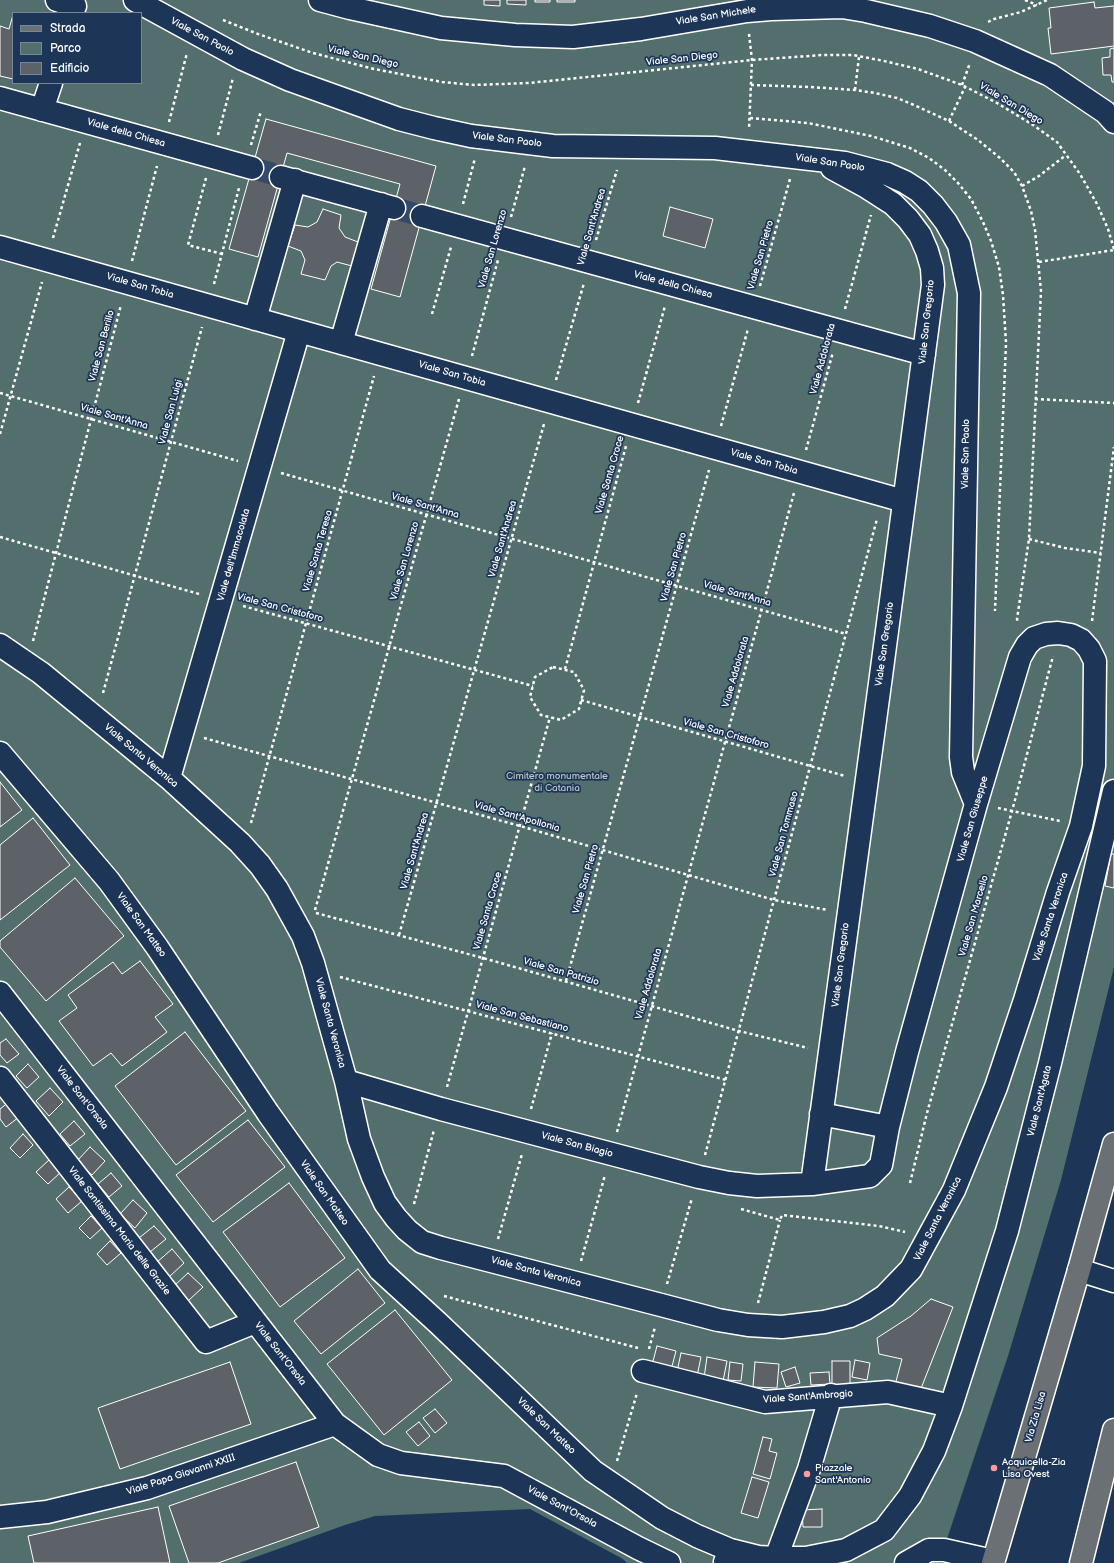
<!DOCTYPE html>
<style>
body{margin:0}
#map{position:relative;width:1114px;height:1563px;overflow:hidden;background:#1d3557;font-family:"Balsamiq Sans",sans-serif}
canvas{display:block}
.legend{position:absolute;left:12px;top:12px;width:130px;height:72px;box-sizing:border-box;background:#1d3557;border:1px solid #77869a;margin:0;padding:5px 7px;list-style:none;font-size:12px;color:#fff}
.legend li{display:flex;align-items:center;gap:8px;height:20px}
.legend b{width:20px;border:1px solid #77869a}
</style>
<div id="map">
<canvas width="1114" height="1563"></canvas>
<ul class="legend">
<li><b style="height:5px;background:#6a7074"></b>Strada</li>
<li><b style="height:11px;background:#536f6d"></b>Parco</li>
<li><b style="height:11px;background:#5c6267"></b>Edificio</li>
</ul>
</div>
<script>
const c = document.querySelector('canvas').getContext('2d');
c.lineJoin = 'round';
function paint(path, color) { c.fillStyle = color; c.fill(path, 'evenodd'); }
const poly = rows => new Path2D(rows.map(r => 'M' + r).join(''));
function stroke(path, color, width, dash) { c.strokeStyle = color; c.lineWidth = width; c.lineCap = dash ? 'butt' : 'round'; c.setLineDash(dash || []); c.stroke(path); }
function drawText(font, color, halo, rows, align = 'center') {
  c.font = font + ' "Balsamiq Sans",sans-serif'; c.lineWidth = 3.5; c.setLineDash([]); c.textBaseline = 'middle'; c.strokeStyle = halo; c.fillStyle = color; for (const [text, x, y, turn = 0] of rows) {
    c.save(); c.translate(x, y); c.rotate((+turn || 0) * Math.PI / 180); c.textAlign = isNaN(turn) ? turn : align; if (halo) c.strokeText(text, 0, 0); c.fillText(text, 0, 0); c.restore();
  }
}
paint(poly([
 [0,0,1114,0,1114,967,1061,1180,1008,1356,939,1563,627,1563,623,1559,530,1509,375,1516,345,1525,239,1563,0,1563],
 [13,13,141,13,141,83,13,83]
]), '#536f6d');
const building = poly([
 [484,0,500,0,500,6,484,5,484,0],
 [507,0,526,0,526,5,507,4,507,0],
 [535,0,550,0,550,2,535,2,535,0],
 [557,0,575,0,575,2,557,2,557,0],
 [1094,2,1095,8,1114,6,1114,46,1051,54,1048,28,1051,28,1049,8,1094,2],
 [13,15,13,79,0,76,0,26,9,29,13,15],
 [1114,48,1114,82,1112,82,1111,75,1103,75,1102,58,1110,57,1110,49,1114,48],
 [266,119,436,166,400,297,371,289,400,184,287,153,258,257,229,249,266,119],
 [670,207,713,219,705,248,663,236,670,207],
 [323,209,341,215,339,228,345,237,358,242,352,266,337,262,331,266,325,280,301,274,305,260,301,251,288,246,295,225,308,227,317,222,323,209],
 [0,782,22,810,0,827,0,782],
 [33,818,70,865,0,920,0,845,33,818],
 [1111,854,1114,854,1114,888,1105,886,1111,854],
 [75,878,124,936,46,1001,0,947,0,941,75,878],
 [140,961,173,1004,155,1017,167,1032,122,1066,111,1053,93,1066,59,1021,77,1008,68,995,113,962,122,974,140,961],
 [185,1032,246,1111,176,1165,115,1086,185,1032],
 [6,1039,19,1054,7,1063,0,1055,0,1043,6,1039],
 [28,1064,39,1077,27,1088,16,1076,28,1064],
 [50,1088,63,1102,49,1116,36,1101,50,1088],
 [9,1102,19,1117,6,1127,0,1119,0,1109,9,1102],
 [248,1120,285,1167,213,1222,176,1175,248,1120],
 [74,1121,85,1134,70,1146,60,1134,74,1121],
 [23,1134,33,1145,20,1158,10,1148,23,1134],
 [90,1147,105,1161,92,1175,77,1161,90,1147],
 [49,1160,61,1172,48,1184,36,1172,49,1160],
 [111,1173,122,1186,109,1197,98,1184,111,1173],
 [289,1183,345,1258,280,1307,223,1232,289,1183],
 [69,1187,82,1201,68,1213,56,1199,69,1187],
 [133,1200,147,1213,135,1228,120,1214,133,1200],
 [91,1216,102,1228,90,1239,79,1228,91,1216],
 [154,1226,166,1239,150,1252,139,1238,154,1226],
 [110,1241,121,1253,107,1265,97,1254,110,1241],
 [172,1249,184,1263,169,1277,156,1263,172,1249],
 [358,1269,385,1303,321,1354,294,1321,358,1269],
 [188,1273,203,1287,188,1301,174,1286,188,1273],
 [931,1299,953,1307,920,1391,895,1385,902,1359,879,1354,877,1338,911,1316,931,1299],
 [395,1310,452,1380,384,1435,327,1364,395,1310],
 [657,1346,676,1351,671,1370,652,1365,657,1346],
 [681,1353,701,1357,697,1376,677,1372,681,1353],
 [707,1357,727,1361,723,1381,704,1378,707,1357],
 [855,1360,870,1363,867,1380,852,1377,855,1360],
 [832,1361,850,1361,850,1385,832,1385,832,1361],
 [230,1362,251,1424,120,1469,98,1408,230,1362],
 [730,1362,743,1364,741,1381,728,1380,730,1362],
 [755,1362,779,1364,777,1388,753,1387,755,1362],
 [795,1367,800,1383,786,1387,781,1372,795,1367],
 [829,1372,830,1384,811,1385,810,1373,829,1372],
 [435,1409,447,1423,435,1433,423,1418,435,1409],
 [419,1422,430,1436,418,1446,406,1432,419,1422],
 [763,1437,772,1439,769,1451,777,1453,770,1479,753,1474,763,1437],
 [296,1462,319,1527,218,1563,189,1563,169,1506,296,1462],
 [752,1477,769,1482,758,1518,741,1513,752,1477],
 [158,1507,170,1563,34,1563,28,1536,158,1507],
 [822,1509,822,1527,803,1527,802,1510,822,1509]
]);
paint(building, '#5c6267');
stroke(building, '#fff', 1);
stroke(poly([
 [252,168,281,176],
 [394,208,422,216]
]), '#344968', 22, [22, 11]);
const minor = poly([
 [57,0,75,6],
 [135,0,243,59,290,80,399,119,434,128,471,136,553,146,715,148,845,163,887,174,905,182,919,191,933,205,946,222,959,245,969,293,961,757,963,772,976,804],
 [320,0,350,8,441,28,515,35,573,37,641,29,747,11,771,9,842,7,866,11,930,26,975,41,1050,75,1105,112,1114,122],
 [0,98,252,168],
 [42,110,51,83],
 [281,177,394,208],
 [422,216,924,354],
 [0,247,904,501],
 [255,319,295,180],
 [341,343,381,204],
 [0,645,41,673,169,778,240,843,260,865,277,889,303,936,313,963,346,1081,359,1139,373,1177,385,1203,396,1218,407,1230,422,1242,441,1248,661,1305,718,1320,748,1325,782,1327,824,1322,850,1316,865,1309,885,1296,911,1269,954,1190,996,1087,1025,1000,1058,892,1081,826,1094,766,1095,661,1089,649,1081,640,1071,635,1058,633,1046,634,1034,638,1027,645,1020,657,976,804,907,1052,888,1127,881,1165,870,1176,812,1184,757,1186,729,1183,699,1177,441,1109,346,1081],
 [0,753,109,881,157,947,268,1113,380,1270,438,1323,593,1471,662,1518,697,1536,730,1550],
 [169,778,299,331],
 [0,993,335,1424,378,1455,401,1463,504,1476,638,1548,669,1563],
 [0,1078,206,1342,255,1322],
 [821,1114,888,1127],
 [812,1184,881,676,933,285,932,268,927,251,920,235,908,219,893,204,865,186,832,168],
 [1079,1270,1114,1281],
 [643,1371,765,1402,888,1392,951,1406],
 [0,1517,47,1512,147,1488,335,1424],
 [776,1558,809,1469,831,1395],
 [725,1562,730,1550,758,1557,776,1558,806,1558,846,1550,884,1530,910,1496,934,1451,951,1406,1007,1231,1050,1063,1114,791],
 [906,1563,929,1550,944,1550,993,1561]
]);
const major = poly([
 [993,1563,1079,1270,1114,1144],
 [1081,1563,1114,1430]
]);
stroke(minor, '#fff', 25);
stroke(major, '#fff', 25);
stroke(poly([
 [1025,0,1037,5],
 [223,20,258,34,313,53,374,69,442,82,474,85,529,83,752,60,823,55,853,55,884,61,918,69,962,85,997,103,1033,125,1057,142,1080,174,1097,204,1108,229,1114,249],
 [988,22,994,19,1021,12,1047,0],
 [749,34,752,60,749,129],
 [751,85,810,87,855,90,875,93,897,98,914,105,949,121,978,140,1000,158,1014,172,1022,186,1031,211,1035,230,1041,291,1029,539,1017,619,1018,622],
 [962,85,970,63],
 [855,90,859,57],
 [750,118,808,123,871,136,910,148,929,158,945,170,958,183,971,199,983,222,991,241,999,267,1003,295,1006,343,995,611],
 [949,121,965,87],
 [169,122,187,53],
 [218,135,233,78],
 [251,145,261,111],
 [206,178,188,245,222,254],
 [1022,186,1039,176,1066,155],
 [463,204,475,158],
 [511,217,525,166],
 [53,238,80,143],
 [596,240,617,170],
 [132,261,157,166],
 [1039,262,1114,250],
 [214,284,239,188],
 [760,286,790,179],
 [845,309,871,215],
 [432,314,451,247],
 [472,356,498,260],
 [556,380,584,283],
 [0,393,238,461],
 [1035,399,1114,403],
 [638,403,665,306],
 [721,426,748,329],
 [0,434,42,282],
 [806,450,833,352],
 [281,473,846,634],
 [0,537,199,594],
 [1029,539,1065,548,1101,553],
 [243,606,533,686],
 [1092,621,1114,447],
 [33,641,121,305],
 [553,667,574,672,584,690,579,709,561,720,541,715,530,697,535,677,553,667],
 [565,669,626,446],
 [103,693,202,327],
 [581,700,845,776],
 [204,738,520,826,774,900,828,910],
 [998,808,1060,821],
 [251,823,374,376],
 [315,910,459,399],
 [316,913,483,958,739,1031,808,1048],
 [399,935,544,424],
 [340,977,726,1080],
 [566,981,709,470],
 [447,1087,550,717],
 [531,1109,552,1033],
 [617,1132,794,493],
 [705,1155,877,519],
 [910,1183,927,1113,1012,811,1053,656],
 [414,1204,434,1130],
 [741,1209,780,1220,782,1215,879,1226,905,1232],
 [498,1239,522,1154],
 [581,1261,605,1175],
 [667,1284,692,1198],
 [444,1296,638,1348],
 [758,1303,780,1220],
 [649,1349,655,1327],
 [617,1461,637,1393]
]), '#fff', 2.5, [3, 3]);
stroke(minor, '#1d3557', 22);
stroke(major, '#6a7074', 22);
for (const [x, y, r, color] of [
 [994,1468,4,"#ff9aa2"],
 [807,1474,4,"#ff9aa2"]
]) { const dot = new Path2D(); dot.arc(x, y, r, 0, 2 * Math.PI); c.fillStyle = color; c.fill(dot); stroke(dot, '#1d3557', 1.5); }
drawText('10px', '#fff', '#1d3557', [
 ["Viale San Michele",716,16,-9],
 ["Viale San Paolo",202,37,28],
 ["Viale San Diego",363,57,13],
 ["Viale San Diego",682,59,-6],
 ["Viale San Diego",1011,104,31],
 ["Viale della Chiesa",126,133,16],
 ["Viale San Paolo",507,140,7],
 ["Viale San Paolo",830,163,9],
 ["Viale Sant'Andrea",592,227,-74],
 ["Viale San Lorenzo",493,249,-74],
 ["Viale San Pietro",761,255,-74],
 ["Viale della Chiesa",673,285,15],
 ["Viale San Tobia",140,286,16],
 ["Viale San Gregorio",927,322,-84],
 ["Viale San Berillo",102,346,-75],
 ["Viale Addolorata",823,359,-75],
 ["Viale San Tobia",452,374,16],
 ["Viale San Luigi",171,412,-75],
 ["Viale Sant'Anna",114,417,16],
 ["Viale San Paolo",966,454,-89],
 ["Viale San Tobia",764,462,16],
 ["Viale Santa Croce",610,475,-74],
 ["Viale Sant'Anna",425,506,16],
 ["Viale Sant'Andrea",503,539,-74],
 ["Viale Santa Teresa",318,551,-74],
 ["Viale dell'Immacolata",234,555,-74],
 ["Viale San Lorenzo",405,561,-74],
 ["Viale San Pietro",674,567,-74],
 ["Viale Sant'Anna",737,594,16],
 ["Viale San Cristoforo",280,608,15],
 ["Viale San Gregorio",885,644,-82],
 ["Viale Addolorata",736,672,-74],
 ["Viale San Cristoforo",726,734,16],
 ["Viale Santa Veronica",141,756,40],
 ["Viale Sant'Apollonia",517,817,16],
 ["Viale San Giuseppe",973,819,-74],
 ["Viale San Tommaso",784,834,-75],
 ["Viale Sant'Andrea",415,851,-74],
 ["Viale San Pietro",586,879,-74],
 ["Viale Santa Croce",488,911,-74],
 ["Viale San Marcello",974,916,-74],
 ["Viale Santa Veronica",1051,917,-72],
 ["Viale San Matteo",141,925,54],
 ["Viale San Gregorio",841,965,-83],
 ["Viale San Patrizio",561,972,16],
 ["Viale Addolorata",649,984,-74],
 ["Viale San Sebastiano",522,1017,15],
 ["Viale Santa Veronica",330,1023,75],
 ["Viale Sant'Orsola",82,1098,52],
 ["Viale Sant'Agata",1040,1101,-76],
 ["Viale San Biagio",577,1145,15],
 ["Viale San Matteo",324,1193,55],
 ["Viale Santa Veronica",938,1219,-63],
 ["Viale Santissima Maria delle Grazie",119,1231,52],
 ["Viale Santa Veronica",536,1272,15],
 ["Viale Sant'Orsola",280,1354,52],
 ["Viale Sant'Ambrogio",808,1397,-4],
 ["Via Zia Lisa",1036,1417,-74],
 ["Viale San Matteo",546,1426,44],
 ["Viale Papa Giovanni XXIII",181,1475,-18],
 ["Viale Sant'Orsola",562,1507,28]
]);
drawText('10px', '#bac5c5', '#1d3557', [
 ["Cimitero monumentale",557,776],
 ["di Catania",557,788]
]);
drawText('10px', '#fff', '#1d3557', [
 ["Acquicella-Zia",1002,1462],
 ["Lisa Ovest",1002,1474],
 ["Piazzale",815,1468],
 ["Sant'Antonio",815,1480]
], 'left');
</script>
